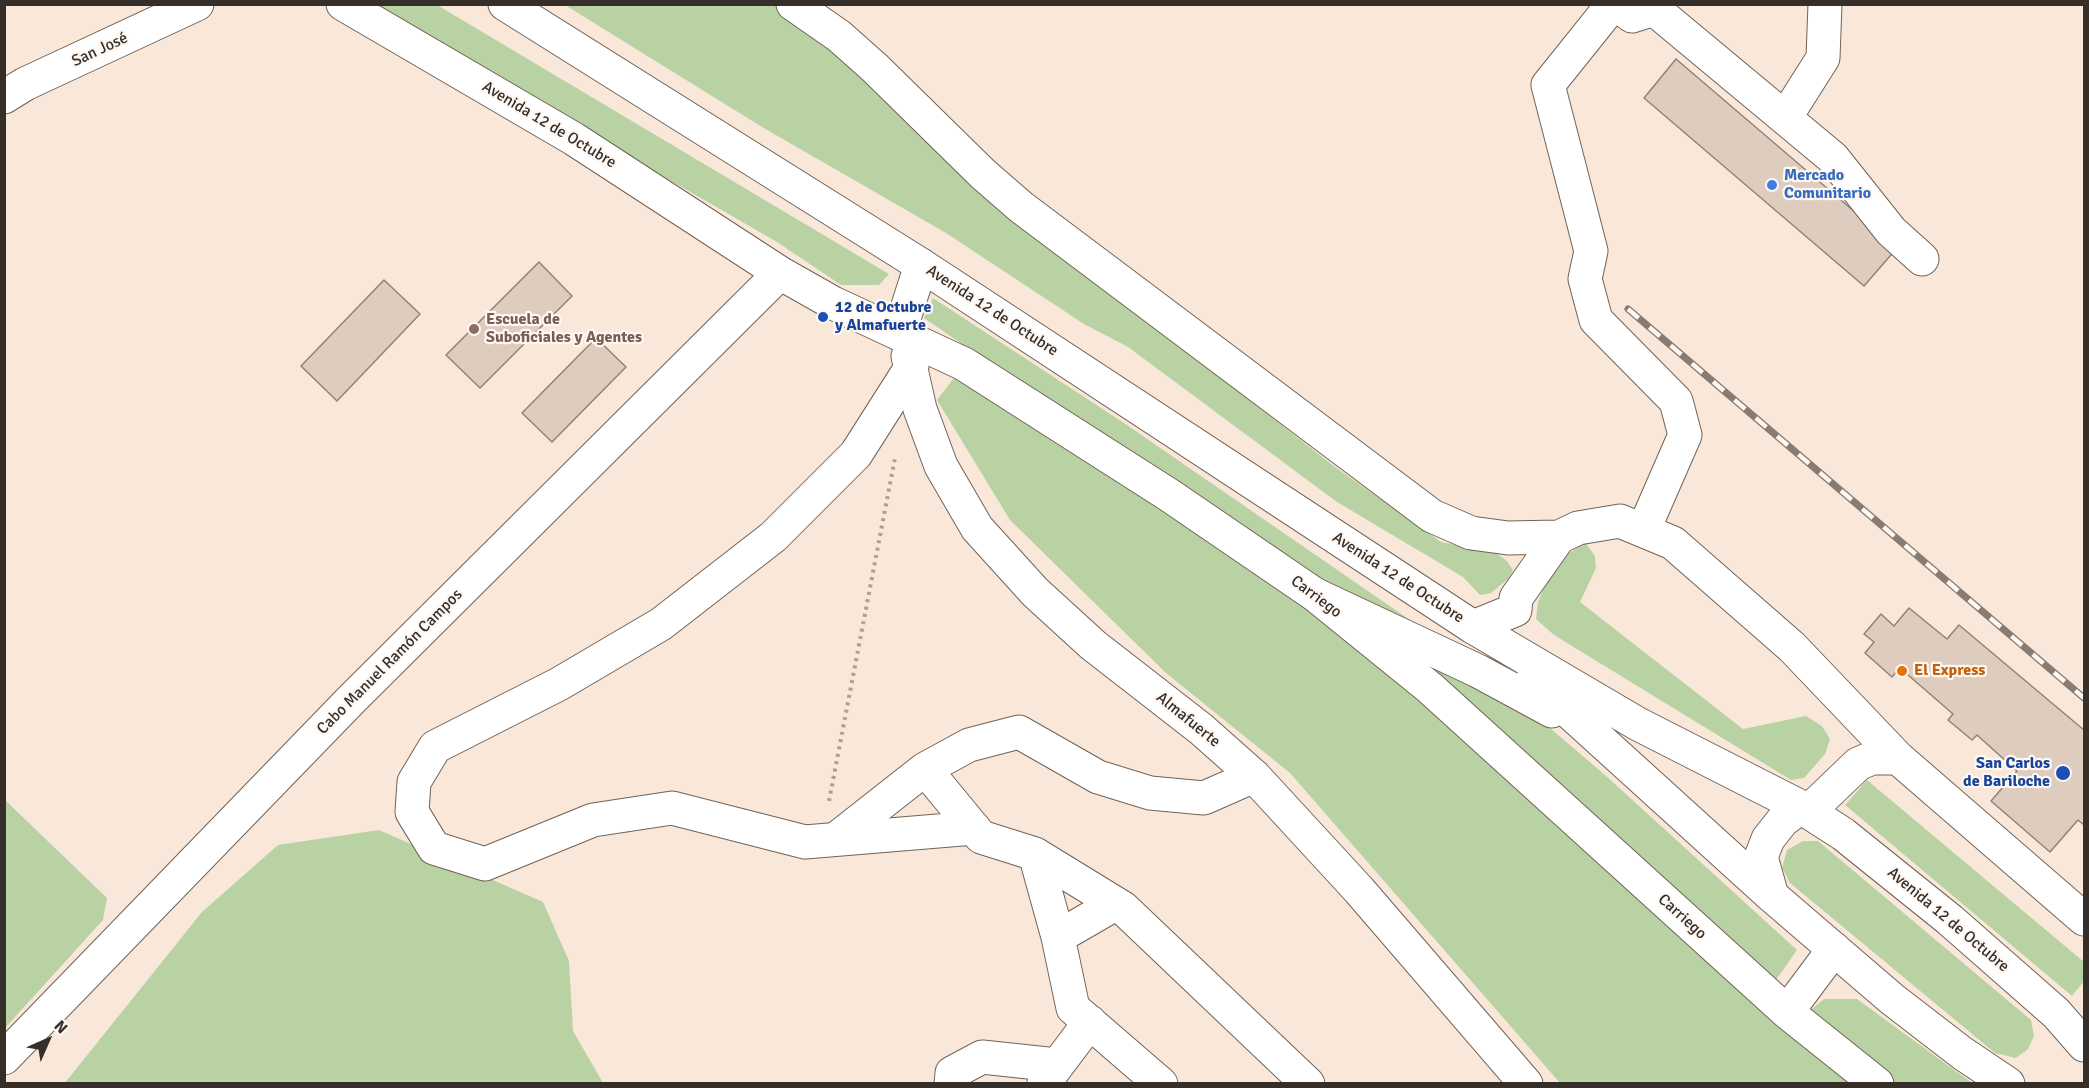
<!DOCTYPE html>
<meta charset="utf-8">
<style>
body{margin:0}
#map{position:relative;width:2089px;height:1088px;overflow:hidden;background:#f9e8da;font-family:Signika,sans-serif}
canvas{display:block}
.frame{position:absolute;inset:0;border:6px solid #352e29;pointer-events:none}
.north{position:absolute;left:18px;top:1010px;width:60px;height:60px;-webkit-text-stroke:4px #fef7f2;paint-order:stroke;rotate:45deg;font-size:16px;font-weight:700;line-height:24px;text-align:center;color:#352e29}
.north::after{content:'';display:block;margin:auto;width:21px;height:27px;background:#352e29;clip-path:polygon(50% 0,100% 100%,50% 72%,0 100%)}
</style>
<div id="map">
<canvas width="2089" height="1088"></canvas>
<div class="frame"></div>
<div class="north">N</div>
</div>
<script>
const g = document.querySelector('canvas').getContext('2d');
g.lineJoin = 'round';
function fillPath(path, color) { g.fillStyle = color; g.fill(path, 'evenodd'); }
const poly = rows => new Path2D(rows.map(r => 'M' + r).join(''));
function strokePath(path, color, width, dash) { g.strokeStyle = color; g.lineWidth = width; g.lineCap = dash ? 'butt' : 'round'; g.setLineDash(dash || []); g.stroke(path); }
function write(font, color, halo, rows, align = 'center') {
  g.font = font + ' Signika,sans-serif'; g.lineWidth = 4.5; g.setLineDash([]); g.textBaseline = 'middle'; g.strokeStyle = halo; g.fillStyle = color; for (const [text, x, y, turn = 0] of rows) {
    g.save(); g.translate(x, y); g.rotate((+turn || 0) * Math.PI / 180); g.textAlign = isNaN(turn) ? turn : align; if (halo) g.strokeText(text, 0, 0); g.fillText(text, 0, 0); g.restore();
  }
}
const green = poly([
 [366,5,437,5,889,274,879,285,841,285,777,242],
 [565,5,777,5,849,57,1100,283,1335,467,1441,542,1496,553,1507,561,1513,570,1509,578,1491,593,1480,595,1463,577,1337,502,1128,347,1084,324,946,233,762,127],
 [933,298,1127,425,1439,640,1312,583,924,318],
 [957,374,1320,612,1858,1083,1560,1083,1290,773,1166,673,1010,520,937,400],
 [1585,542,1595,556,1596,568,1580,602,1743,729,1806,716,1822,726,1830,739,1825,754,1804,778,1791,780,1554,635,1536,619,1538,602,1548,577,1568,554],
 [1381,635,1537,717,1605,775,1797,950,1776,980],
 [1867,780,2084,962,2084,981,2072,996,1845,805],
 [4,799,107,898,103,920,5,1028],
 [379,830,543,902,569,961,573,1031,603,1083,64,1084,202,912,278,845],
 [1803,841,1818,841,2031,1020,2034,1036,2028,1049,2016,1058,1995,1053,1790,883,1782,868,1787,850],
 [1824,999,1857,999,1972,1083,1895,1083,1806,1014]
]);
const building = poly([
 [1676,59,1897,248,1864,286,1644,98,1676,59],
 [539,262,572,296,480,388,446,355,539,262],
 [384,280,420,314,337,401,301,366,384,280],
 [596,338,626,367,552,442,522,413,596,338],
 [1909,608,1947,639,1959,625,2084,730,2084,825,2078,820,2050,852,1991,801,2017,771,1977,735,1972,740,1948,720,1953,714,1900,668,1892,677,1865,653,1874,642,1864,634,1881,614,1894,626,1909,608]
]);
const path = poly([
 [829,801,895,458]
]);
const minor = poly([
 [343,4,574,139,780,273,833,303,964,364,1169,495,1314,594,1430,688,1787,1012,1877,1084],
 [793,4,839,36,875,68,983,174,1021,207,1432,516,1471,533,1508,538,1559,537],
 [1613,4,1548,85,1591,251,1585,279,1596,320,1676,401,1685,435,1644,529],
 [1615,4,1632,16,1654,9,1833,158,1891,231,1922,259],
 [4,97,25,84,197,4],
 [1785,118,1823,58,1825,4],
 [899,334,921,265],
 [908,356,920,409,941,466,977,528,1035,592,1093,645,1201,729,1254,776,1359,890,1526,1084],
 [912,366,856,454,773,537,661,624,559,684,435,747,414,782,412,812,434,848,485,864,593,820,672,808,805,842,974,828],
 [1473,627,1515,610,1516,598,1559,537,1578,528,1620,521,1673,543,1792,647,1898,758,2084,919],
 [1254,776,1204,798,1150,793,1098,777,1019,732,969,745,925,769,981,837,1035,854,1123,908,1308,1084],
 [1808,812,1858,764,1872,758,1898,758],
 [836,839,925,769],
 [1035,854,1058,937,1073,1008,1161,1084],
 [1058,937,1115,904],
 [1787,1012,1834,949],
 [4,1058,350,701,780,273],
 [1044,1083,1090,1022],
 [951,1084,952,1073,982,1057,1057,1065]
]);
const major = poly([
 [505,4,921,265,1473,627,1638,724,1801,807],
 [1314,594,1478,671,1552,711],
 [1533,679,1772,896,1892,999,1962,1053,2008,1084],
 [1772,896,1761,857,1768,839,1783,820,1801,807,1843,834,1950,920,2056,1013,2084,1045]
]);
const rail = poly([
 [1628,309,2084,698]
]);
const markers = [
 [1772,185,6,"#3f7fe0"],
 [823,317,6,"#1a4fb4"],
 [474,329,6,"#8d6e63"],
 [1902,671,6,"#e8710a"],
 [2063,773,8,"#1a4fb4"]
];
const streetNames = [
 ["San José",100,50,-25],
 ["Avenida 12 de Octubre",549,125,31],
 ["Avenida 12 de Octubre",992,311,33],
 ["Avenida 12 de Octubre",1398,578,33],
 ["Carriego",1316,597,37],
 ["Cabo Manuel Ramón Campos",390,662,-45],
 ["Almafuerte",1188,720,39],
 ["Carriego",1682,917,42],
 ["Avenida 12 de Octubre",1948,920,40]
];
const shopNames = [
 ["Mercado",1784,176],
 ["Comunitario",1784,194]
];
const transitNames = [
 ["12 de Octubre",835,308],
 ["y Almafuerte",835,326],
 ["San Carlos",2050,764,"right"],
 ["de Bariloche",2050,782,"right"]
];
const educationNames = [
 ["Escuela de",486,320],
 ["Suboficiales y Agentes",486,338]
];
const foodNames = [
 ["El Express",1914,671]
];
fillPath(green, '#b8d2a4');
fillPath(building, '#decdbf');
strokePath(building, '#928275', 1.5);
strokePath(minor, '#726356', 35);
strokePath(major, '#726356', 35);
strokePath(path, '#ac9f94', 4, [3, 4.5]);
strokePath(minor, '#fff', 33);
strokePath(major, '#fff', 33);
strokePath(rail, '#877c73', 7);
strokePath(rail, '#fef7f2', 4.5, [14]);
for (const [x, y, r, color] of markers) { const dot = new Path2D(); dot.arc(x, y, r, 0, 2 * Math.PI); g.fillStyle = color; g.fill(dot); strokePath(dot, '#fef7f2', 2); }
write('16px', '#352e29', '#fef7f2', streetNames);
write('bold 16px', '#366cbe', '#fef7f2', shopNames, 'left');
write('bold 16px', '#164399', '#fef7f2', transitNames, 'left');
write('bold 16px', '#785e54', '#fef7f2', educationNames, 'left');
write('bold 16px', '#c56008', '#fef7f2', foodNames, 'left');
</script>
